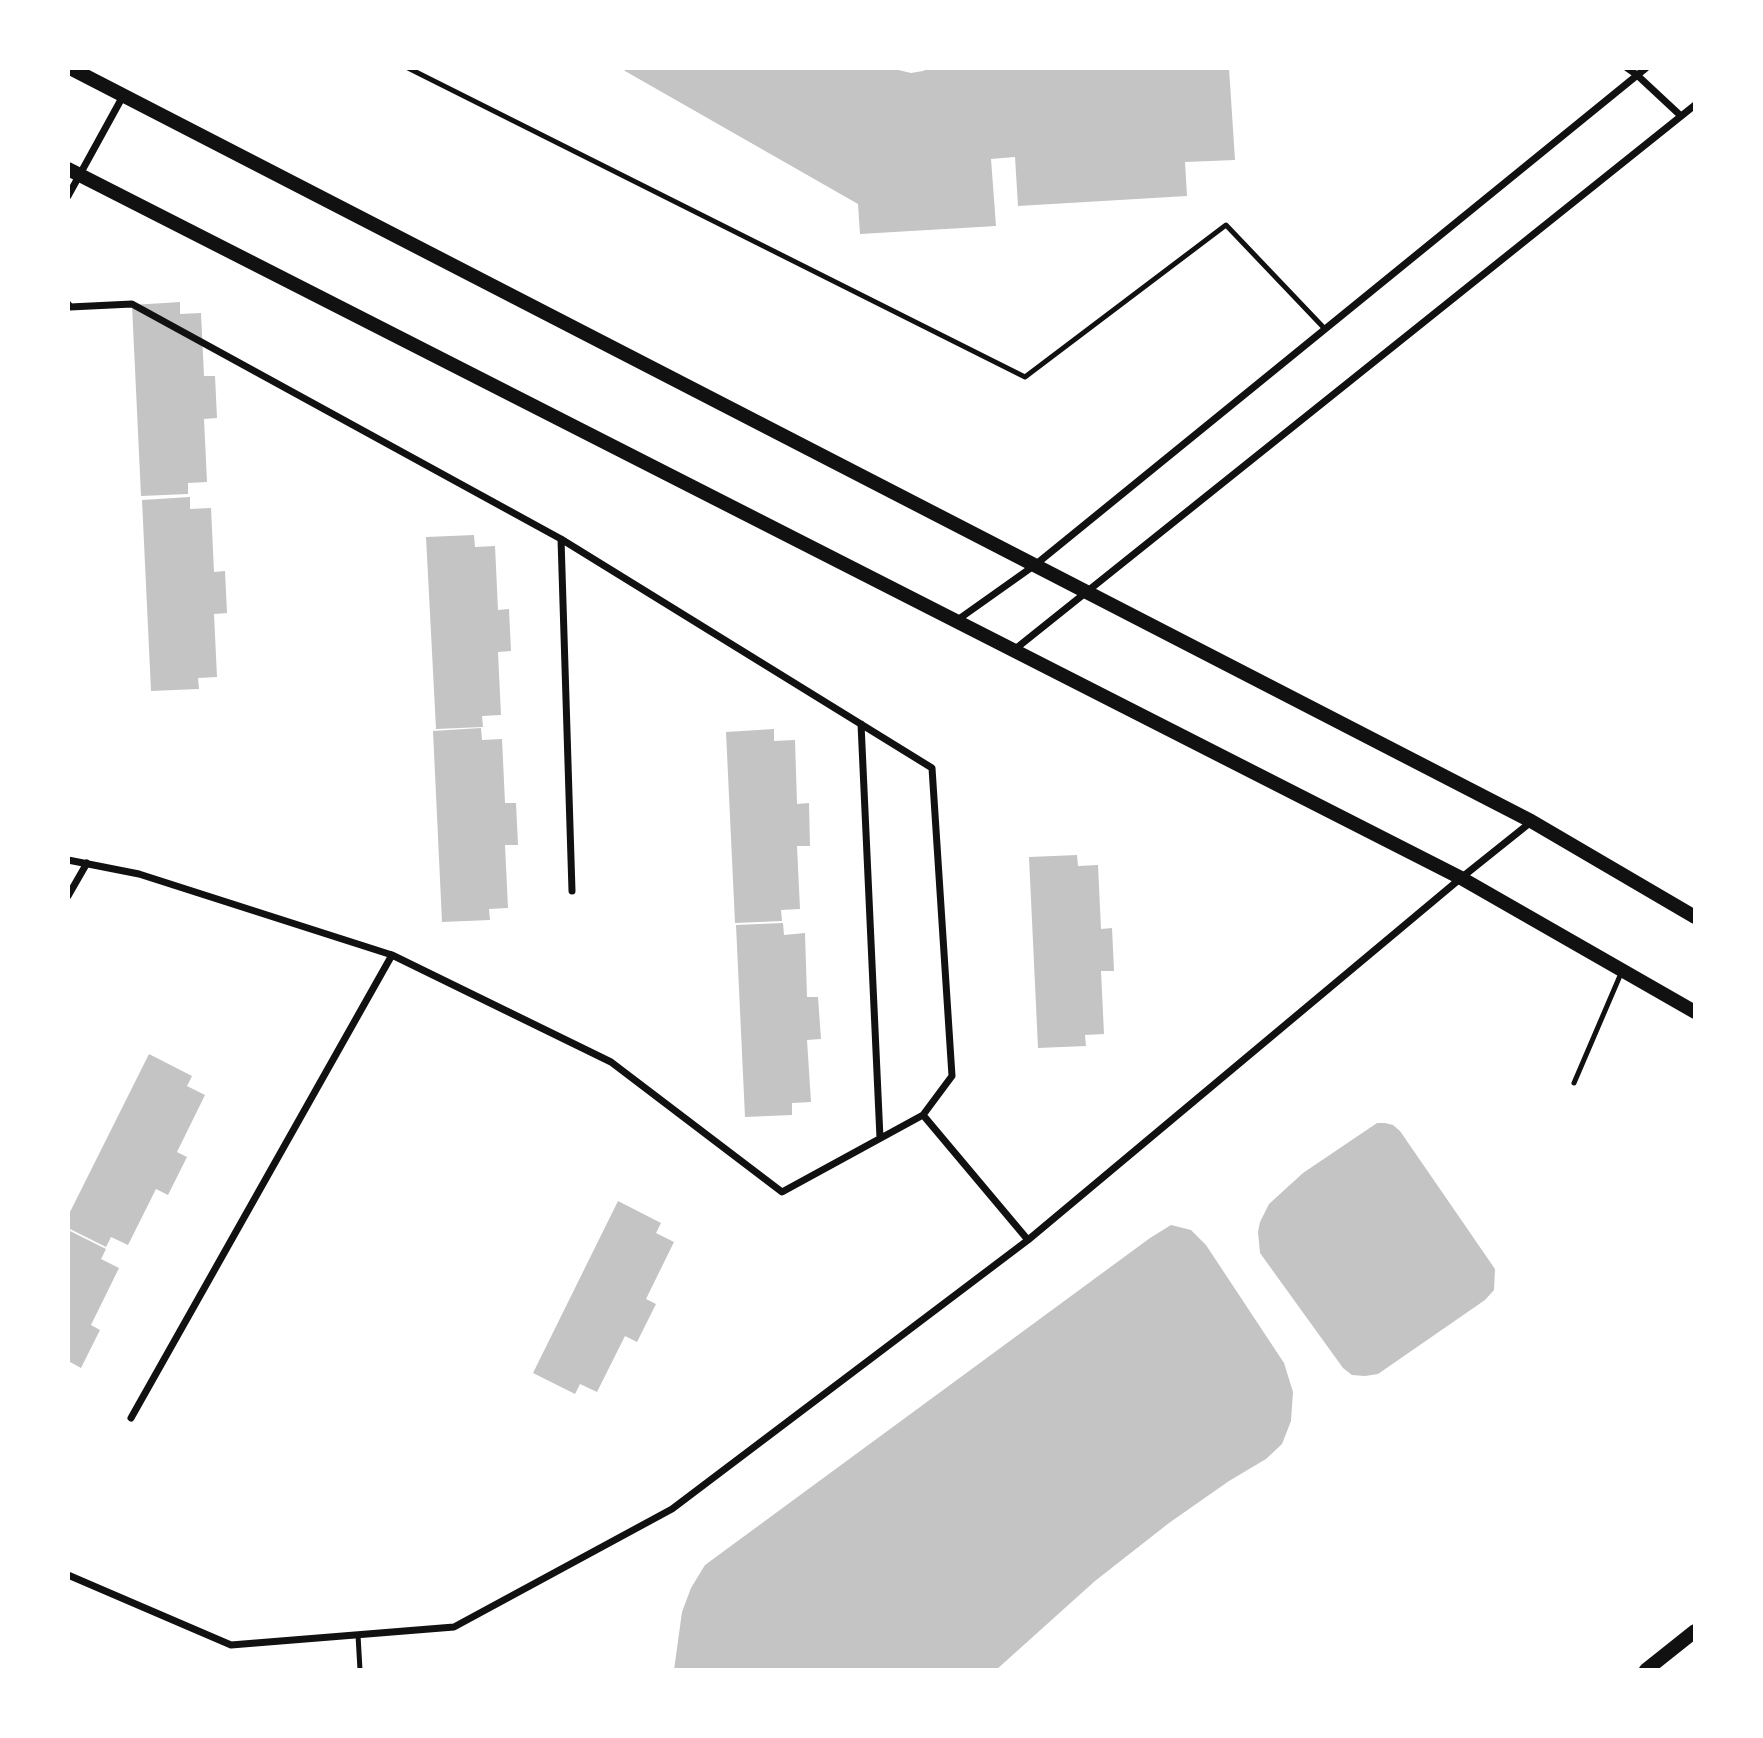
<!DOCTYPE html>
<style>
body{margin:0}
#map{position:relative;width:1763px;height:1738px;overflow:hidden;background:#fff;font-family:"DejaVu Sans",sans-serif}
canvas{display:block}
.frame{position:absolute;inset:0;border:70px solid #fff;pointer-events:none}
</style>
<div id="map">
<canvas width="1763" height="1738"></canvas>
<div class="frame"></div>
</div>
<script>
const g = document.querySelector('canvas').getContext('2d');
g.lineJoin = 'round';
function fillPath(path, color) { g.fillStyle = color; g.fill(path, 'evenodd'); }
const poly = rows => new Path2D(rows.map(r => 'M' + r).join(''));
function strokePath(path, color, width, dash) { g.strokeStyle = color; g.lineWidth = width; g.lineCap = dash ? 'butt' : 'round'; g.setLineDash(dash || []); g.stroke(path); }
const building = poly([
 [623,68,890,68,911,73,923,71,930,68,1229,68,1235,160,1185,162,1187,196,1018,206,1015,157,991,159,996,226,860,234,858,204,625,71],
 [180,302,180,314,201,313,204,376,215,376,217,418,204,419,207,482,188,483,188,494,141,496,132,305],
 [190,497,190,509,211,508,214,572,225,571,227,613,214,614,217,677,198,678,199,689,151,691,142,500],
 [474,535,475,547,495,546,498,610,509,609,511,651,498,652,501,715,482,716,483,727,436,729,426,537],
 [481,728,482,740,502,739,505,803,516,803,518,845,505,845,508,908,489,909,490,920,442,922,433,731],
 [774,729,774,741,795,740,797,804,809,803,810,846,797,846,800,909,781,910,782,921,735,923,726,732],
 [1077,855,1078,866,1098,865,1101,929,1112,928,1114,971,1101,971,1104,1034,1085,1035,1086,1046,1038,1048,1029,857],
 [783,923,784,935,805,933,807,997,818,997,821,1039,807,1040,811,1102,792,1103,792,1115,745,1117,736,925],
 [149,1054,192,1076,187,1086,205,1095,177,1152,187,1157,168,1195,156,1189,128,1245,111,1237,106,1247,68,1228,68,1216],
 [1377,1123,1385,1123,1393,1125,1400,1131,1495,1269,1494,1290,1485,1300,1378,1374,1365,1376,1352,1375,1343,1368,1260,1253,1258,1232,1260,1222,1269,1204,1303,1173],
 [618,1201,661,1223,656,1233,674,1242,646,1299,656,1304,637,1342,625,1336,597,1392,580,1384,575,1394,533,1373],
 [1171,1225,1191,1230,1206,1245,1284,1363,1293,1392,1291,1421,1282,1444,1266,1459,1229,1481,1169,1523,1095,1581,996,1670,674,1670,682,1612,691,1588,705,1565,1150,1238],
 [68,1230,106,1249,101,1259,119,1268,91,1325,100,1330,81,1368,70,1362,68,1366]
]);
const service = poly([
 [408,68,1025,377,1226,225,1325,329],
 [1574,1083,1622,971],
 [358,1635,360,1670]
]);
const minor = poly([
 [1627,68,1637,75,1681,116],
 [68,196,123,96],
 [68,304,70,307,132,304,561,539,932,768,952,1076,923,1115],
 [561,539,572,891],
 [956,621,1035,565,1646,68],
 [1014,650,1695,105],
 [861,724,880,1138],
 [68,860,139,874,392,955,611,1062,782,1192,923,1115,1028,1240],
 [68,896,87,863],
 [131,1418,392,955],
 [68,1575,231,1645,454,1627,672,1509,1028,1240,1461,878,1531,822]
]);
const secondary = poly([
 [70,68,1531,821,1695,917],
 [68,169,1461,878,1695,1012],
 [1646,1670,1695,1631]
]);
fillPath(building, '#c4c4c4');
strokePath(service, '#111', 5);
strokePath(minor, '#111', 7);
strokePath(secondary, '#111', 14);
</script>
